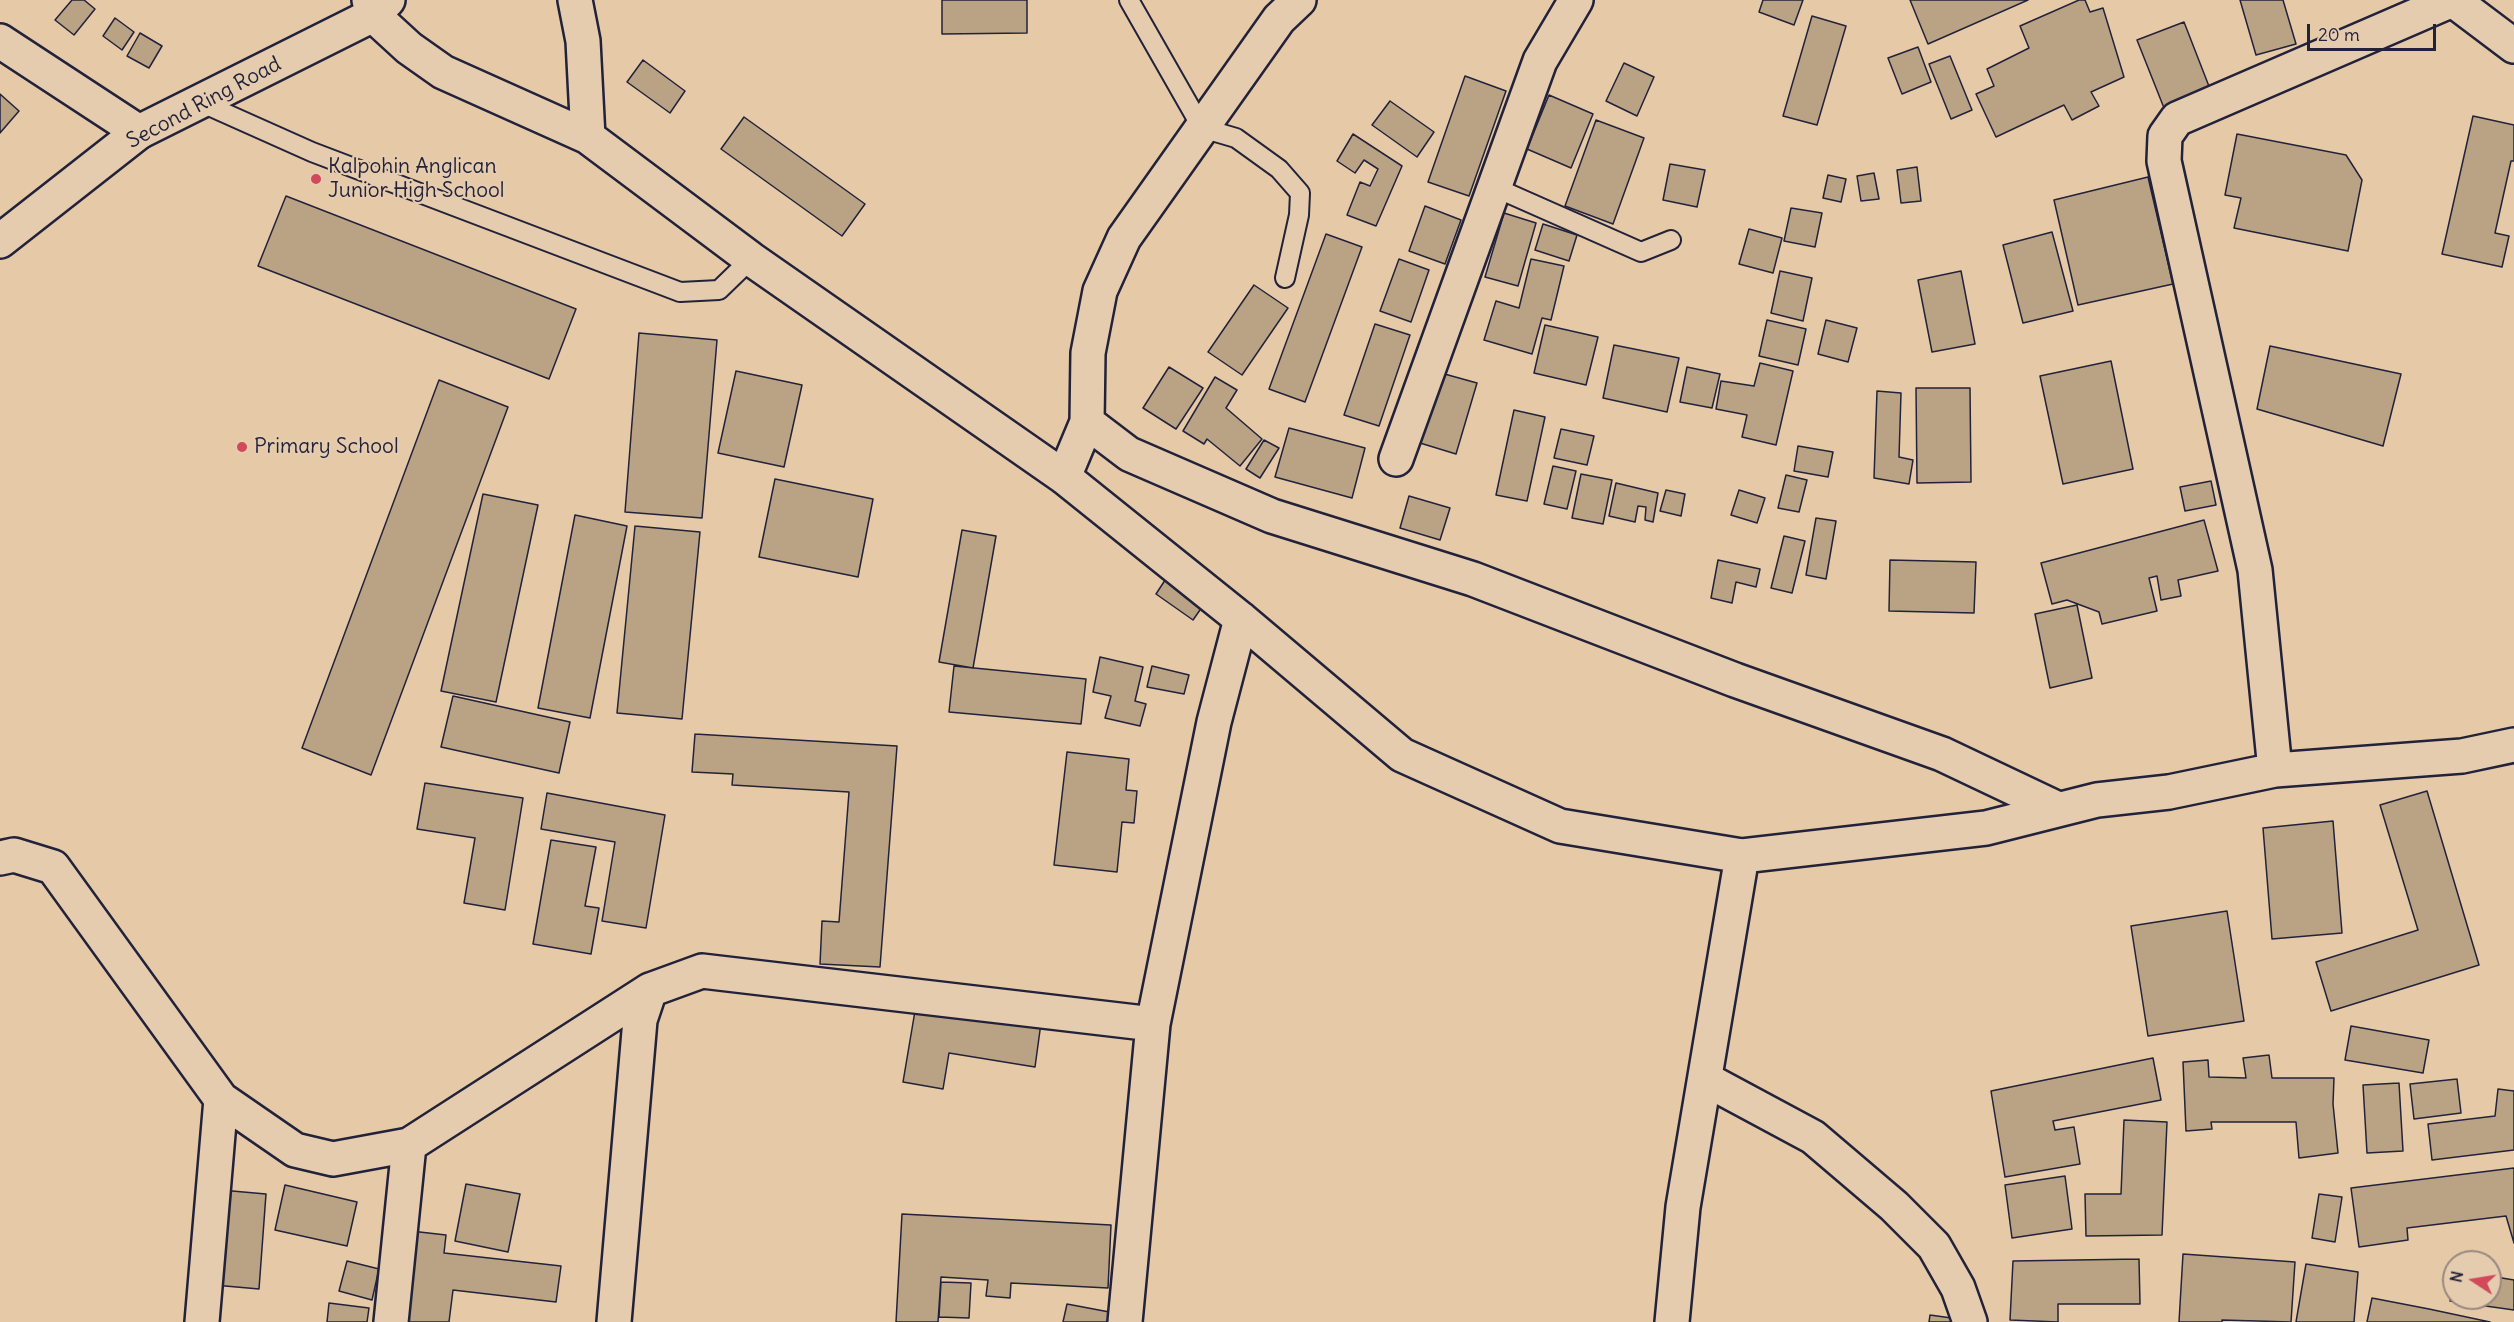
<!DOCTYPE html>
<style>
body{margin:0}
#map{position:relative;width:2514px;height:1322px;overflow:hidden;background:#e6caa7;font-family:Delius,sans-serif}
canvas{display:block}
.north{position:absolute;left:2442px;top:1250px;width:60px;height:60px;box-sizing:border-box;background:#e6ccae;border:2px solid #988880;border-radius:50%;rotate:282deg;font-size:16px;font-weight:700;line-height:24px;text-align:center;color:#22223b}
.north::after{content:'';display:block;margin:auto;width:21px;height:27px;background:#d1495b;clip-path:polygon(50% 0,100% 100%,50% 72%,0 100%)}
.scale{position:absolute;left:2307px;top:24px;width:129px;height:27px;box-sizing:border-box;border:3px solid #22223b;border-top:0;padding-left:8px;font-size:18px;line-height:21px;white-space:nowrap;color:#22223b;-webkit-text-stroke:4px #e6ccae;paint-order:stroke}
</style>
<div id="map">
<canvas width="2514" height="1322"></canvas>
<div class="north">N</div>
<div class="scale">20 m</div>
</div>
<script>
const g = document.querySelector('canvas').getContext('2d');
g.lineJoin = 'round';
function fillPath(path, color) { g.fillStyle = color; g.fill(path, 'evenodd'); }
const poly = rows => new Path2D(rows.map(r => 'M' + r).join(''));
function strokePath(path, color, width, dash) { g.strokeStyle = color; g.lineWidth = width; g.lineCap = dash ? 'butt' : 'round'; g.setLineDash(dash || []); g.stroke(path); }
function write(font, color, halo, rows, align = 'center') {
  g.font = font + ' Delius,sans-serif'; g.lineWidth = 4.5; g.setLineDash([]); g.textBaseline = 'middle'; g.strokeStyle = halo; g.fillStyle = color; for (const [text, x, y, turn = 0] of rows) {
    g.save(); g.translate(x, y); g.rotate((+turn || 0) * Math.PI / 180); g.textAlign = isNaN(turn) ? turn : align; if (halo) g.strokeText(text, 0, 0); g.fillText(text, 0, 0); g.restore();
  }
}
const building = poly([
 [72,0,84,0,95,9,74,35,55,20,72,0],
 [942,0,1027,0,1027,33,942,34,942,0],
 [1763,0,1803,0,1794,25,1759,12,1763,0],
 [1910,0,2028,0,1928,44,1910,0],
 [2079,0,2085,0,2090,12,2103,8,2124,77,2091,92,2099,106,2072,120,2064,105,1996,137,1976,94,1994,86,1987,69,2029,48,2020,26,2079,0],
 [2240,0,2283,0,2296,44,2256,55,2240,0],
 [1812,16,1846,26,1817,125,1783,116,1812,16],
 [115,18,134,32,122,50,103,36,115,18],
 [2184,22,2212,94,2166,113,2137,40,2184,22],
 [140,33,162,46,149,68,127,56,140,33],
 [1918,47,1931,82,1902,94,1888,58,1918,47],
 [1950,56,1972,110,1951,119,1929,64,1950,56],
 [643,60,685,91,670,113,627,82,643,60],
 [1624,63,1654,77,1637,116,1606,101,1624,63],
 [1465,76,1506,91,1469,196,1428,182,1465,76],
 [0,94,19,111,0,133,0,94],
 [1549,95,1593,114,1571,168,1527,149,1549,95],
 [1390,101,1434,132,1417,157,1372,125,1390,101],
 [2473,116,2514,125,2514,161,2511,161,2495,233,2509,236,2502,267,2442,254,2473,116],
 [744,117,865,204,842,236,721,149,744,117],
 [1596,120,1644,138,1613,224,1565,206,1596,120],
 [1353,134,1402,166,1376,226,1347,215,1360,182,1370,186,1378,169,1364,160,1355,173,1337,161,1353,134],
 [2237,134,2346,155,2362,180,2348,251,2234,228,2241,198,2225,195,2237,134],
 [1670,164,1705,170,1697,207,1663,200,1670,164],
 [1917,167,1921,201,1901,203,1897,170,1917,167],
 [1874,173,1879,199,1861,201,1857,176,1874,173],
 [1828,175,1846,179,1841,202,1823,198,1828,175],
 [2148,177,2173,284,2078,305,2054,200,2148,177],
 [286,196,576,309,549,379,258,266,286,196],
 [1425,206,1461,220,1445,264,1409,251,1425,206],
 [1791,208,1822,213,1815,247,1784,241,1791,208],
 [1504,213,1536,223,1518,286,1485,277,1504,213],
 [1543,224,1577,235,1569,261,1535,250,1543,224],
 [1749,229,1782,238,1773,273,1739,264,1749,229],
 [2052,232,2073,311,2023,323,2003,245,2052,232],
 [1326,234,1362,247,1305,402,1269,389,1326,234],
 [1399,259,1429,270,1411,322,1380,311,1399,259],
 [1531,259,1564,266,1551,320,1542,318,1532,354,1484,340,1496,301,1519,308,1531,259],
 [1780,271,1812,278,1803,321,1771,313,1780,271],
 [1961,271,1975,344,1932,352,1918,280,1961,271],
 [1254,285,1288,308,1242,375,1208,352,1254,285],
 [1767,320,1806,329,1798,365,1759,356,1767,320],
 [1826,320,1857,328,1848,362,1818,354,1826,320],
 [1375,324,1410,335,1379,426,1344,415,1375,324],
 [1545,325,1598,337,1586,385,1534,373,1545,325],
 [639,333,717,340,702,518,625,512,639,333],
 [1614,345,1679,358,1667,412,1603,398,1614,345],
 [2270,346,2401,374,2383,446,2257,409,2270,346],
 [2111,361,2133,469,2063,484,2040,376,2111,361],
 [1760,363,1793,371,1776,445,1742,437,1747,415,1716,409,1721,381,1754,386,1760,363],
 [1169,367,1203,388,1176,429,1143,408,1169,367],
 [1687,367,1720,374,1712,408,1680,402,1687,367],
 [736,371,802,385,784,467,718,453,736,371],
 [1441,373,1477,383,1456,454,1420,443,1441,373],
 [1215,377,1237,390,1226,408,1262,439,1240,466,1207,439,1204,444,1183,431,1215,377],
 [439,380,508,407,371,775,302,748,439,380],
 [1916,388,1970,388,1971,482,1917,483,1916,388],
 [1877,391,1901,393,1899,457,1913,460,1909,484,1874,478,1877,391],
 [1514,410,1545,417,1527,501,1496,495,1514,410],
 [1289,428,1365,448,1352,498,1275,477,1289,428],
 [1561,429,1594,436,1587,465,1554,458,1561,429],
 [1264,440,1279,448,1260,478,1246,469,1264,440],
 [1798,446,1833,452,1828,477,1794,471,1798,446],
 [1553,466,1576,471,1567,509,1544,504,1553,466],
 [1581,474,1612,480,1603,524,1572,518,1581,474],
 [1786,475,1807,480,1799,512,1778,508,1786,475],
 [775,479,873,499,858,577,759,557,775,479],
 [2211,481,2216,505,2185,511,2180,487,2211,481],
 [1616,483,1658,493,1653,522,1645,520,1646,507,1638,506,1635,522,1609,516,1616,483],
 [1666,490,1685,494,1681,516,1660,511,1666,490],
 [1739,490,1765,498,1757,523,1731,515,1739,490],
 [483,494,538,505,496,702,441,691,483,494],
 [1409,496,1450,508,1440,540,1400,528,1409,496],
 [575,515,627,526,590,718,538,708,575,515],
 [1816,518,1836,521,1826,579,1806,575,1816,518],
 [2204,520,2218,571,2178,580,2181,596,2161,600,2157,576,2149,578,2157,611,2102,624,2099,612,2067,600,2052,604,2041,563,2204,520],
 [635,526,700,532,682,719,617,713,635,526],
 [962,530,996,536,973,668,939,662,962,530],
 [1784,536,1805,541,1792,593,1771,588,1784,536],
 [1718,560,1760,569,1756,587,1736,582,1732,603,1711,598,1718,560],
 [1890,560,1976,562,1974,613,1889,611,1890,560],
 [1171,571,1209,597,1193,620,1156,594,1171,571],
 [2077,605,2092,678,2050,688,2035,614,2077,605],
 [1100,657,1143,667,1135,701,1146,704,1140,726,1105,718,1111,696,1093,692,1100,657],
 [954,666,1086,679,1081,724,949,712,954,666],
 [1152,666,1189,675,1184,694,1147,687,1152,666],
 [453,696,570,722,559,773,441,747,453,696],
 [695,734,897,746,880,967,820,964,822,921,839,922,849,792,732,785,733,774,692,772,695,734],
 [1067,752,1129,759,1126,790,1137,791,1134,823,1122,822,1117,872,1054,865,1067,752],
 [425,783,523,798,505,910,464,903,475,838,417,829,425,783],
 [2427,791,2479,965,2331,1011,2316,962,2418,930,2380,805,2427,791],
 [547,793,665,815,646,928,602,921,615,842,541,829,547,793],
 [2333,821,2342,933,2272,939,2263,828,2333,821],
 [551,840,596,847,585,906,599,908,591,954,533,944,551,840],
 [2227,911,2244,1021,2148,1036,2131,926,2227,911],
 [916,1005,1041,1023,1035,1067,949,1053,943,1089,903,1082,916,1005],
 [2351,1026,2429,1040,2423,1073,2345,1060,2351,1026],
 [2269,1055,2272,1078,2334,1078,2333,1104,2338,1153,2299,1158,2296,1122,2211,1122,2212,1129,2186,1131,2183,1062,2208,1060,2209,1077,2246,1078,2243,1058,2269,1055],
 [2153,1058,2161,1100,2053,1121,2055,1130,2074,1127,2080,1164,2005,1177,1991,1091,2153,1058],
 [2457,1079,2461,1113,2414,1119,2410,1084,2457,1079],
 [2399,1083,2403,1151,2367,1153,2363,1085,2399,1083],
 [2498,1089,2514,1091,2514,1150,2432,1160,2428,1124,2495,1116,2498,1089],
 [2124,1120,2167,1122,2162,1235,2086,1236,2085,1194,2121,1194,2124,1120],
 [2514,1168,2514,1243,2506,1216,2407,1228,2408,1240,2359,1247,2351,1188,2514,1168],
 [2065,1176,2072,1229,2012,1238,2005,1185,2065,1176],
 [466,1184,520,1194,508,1252,455,1241,466,1184],
 [285,1185,357,1202,347,1246,275,1230,285,1185],
 [221,1190,266,1194,259,1289,214,1285,221,1190],
 [2319,1194,2342,1197,2335,1242,2312,1238,2319,1194],
 [902,1214,1111,1225,1108,1288,1011,1283,1010,1298,986,1296,988,1280,941,1277,938,1322,896,1322,902,1214],
 [411,1231,446,1235,444,1253,561,1266,556,1302,453,1290,449,1322,401,1322,411,1231],
 [2183,1254,2295,1262,2291,1322,2222,1320,2222,1322,2179,1322,2183,1254],
 [2139,1259,2140,1304,2058,1304,2058,1322,2010,1320,2013,1261,2139,1259],
 [347,1261,379,1269,372,1300,339,1291,347,1261],
 [2306,1264,2358,1272,2354,1322,2296,1322,2306,1264],
 [2454,1275,2454,1298,2490,1298,2490,1276,2514,1280,2514,1310,2450,1301,2454,1275],
 [941,1282,971,1283,969,1318,939,1317,941,1282],
 [2372,1298,2429,1309,2490,1322,2367,1322,2372,1298],
 [329,1303,369,1308,367,1322,327,1322,329,1303],
 [1067,1304,1120,1314,1118,1322,1063,1322,1067,1304],
 [1930,1315,1966,1320,1966,1322,1929,1322,1930,1315]
]);
const service = poly([
 [1129,0,1202,128,1236,138,1279,169,1300,193,1299,215,1285,278],
 [200,102,312,152,680,292,719,290,751,259],
 [1494,187,1641,252,1671,240]
]);
const minor = poly([
 [369,0,373,15,409,48,443,72,588,137,751,259,1064,477,1241,619,1402,755,1560,826,1742,856,1986,828,2097,800,2169,792,2275,770,2462,756,2514,745],
 [575,0,583,41,588,137],
 [2453,0,2514,46],
 [0,41,139,132],
 [1087,422,1129,454,1272,516,1473,579,1735,680,1942,754,2058,809],
 [1396,459,1540,61,1576,0],
 [1064,477,1087,422,1088,353,1100,291,1124,238,1279,19,1299,0],
 [2275,770,2255,570,2164,161,2165,136,2177,119,2452,0],
 [0,858,14,855,53,867,221,1099,295,1150,333,1159,409,1145,650,990,702,971,1153,1024],
 [1705,1079,1813,1137,1894,1206,1934,1246,1958,1288,1970,1322],
 [202,1322,221,1099],
 [391,1322,409,1145],
 [614,1322,640,1020,650,990],
 [1125,1322,1153,1024,1214,722,1241,619],
 [1672,1322,1683,1207,1742,856]
]);
const tertiary = poly([
 [0,241,139,132,373,15,388,0]
]);
const markers = [
 [316,179,6,"#d1495b"],
 [242,447,6,"#d1495b"]
];
const streetNames = [
 ["Second Ring Road",204,103,-28]
];
const poiNames = [
 ["Kalpohin Anglican",328,167],
 ["Junior High School",328,191],
 ["Primary School",254,447]
];
fillPath(building, '#baa284');
strokePath(building, '#22223b', 1.5);
strokePath(service, '#22223b', 22);
strokePath(minor, '#22223b', 38);
strokePath(tertiary, '#22223b', 38);
strokePath(service, '#e6ccae', 18);
strokePath(minor, '#e6ccae', 33);
strokePath(tertiary, '#e6ccae', 33);
for (const [x, y, r, color] of markers) { const dot = new Path2D(); dot.arc(x, y, r, 0, 2 * Math.PI); g.fillStyle = color; g.fill(dot); strokePath(dot, '#e6ccae', 2); }
write('21px', '#22223b', '#e6ccae', streetNames);
write('21px', '#22223b', '#e6ccae', poiNames, 'left');
</script>
